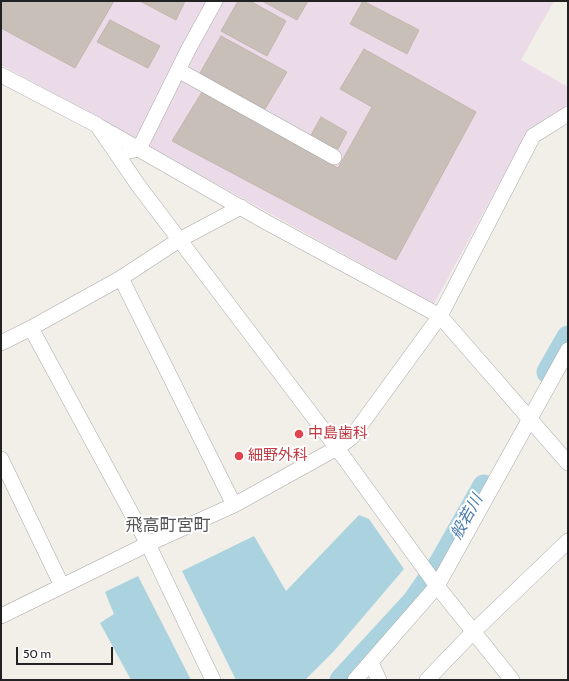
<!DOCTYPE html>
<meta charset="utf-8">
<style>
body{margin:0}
#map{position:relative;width:569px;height:681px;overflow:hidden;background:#f2efe9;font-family:Cabin,sans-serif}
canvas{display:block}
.frame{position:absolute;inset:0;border:2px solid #222;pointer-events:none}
.scale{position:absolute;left:16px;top:647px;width:97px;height:18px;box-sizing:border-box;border:2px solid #222;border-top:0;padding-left:5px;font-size:12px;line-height:14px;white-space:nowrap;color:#222;-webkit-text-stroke:3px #fff;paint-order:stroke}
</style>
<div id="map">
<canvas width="569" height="681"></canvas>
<div class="frame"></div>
<div class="scale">50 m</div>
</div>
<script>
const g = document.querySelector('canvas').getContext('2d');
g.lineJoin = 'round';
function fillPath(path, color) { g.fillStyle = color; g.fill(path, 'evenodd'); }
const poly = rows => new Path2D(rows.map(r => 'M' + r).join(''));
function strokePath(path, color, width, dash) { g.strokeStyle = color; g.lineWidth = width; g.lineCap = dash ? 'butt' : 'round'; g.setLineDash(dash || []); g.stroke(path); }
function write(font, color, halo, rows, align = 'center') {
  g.font = font + ' Cabin,"Noto Sans JP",sans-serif'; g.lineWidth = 4; g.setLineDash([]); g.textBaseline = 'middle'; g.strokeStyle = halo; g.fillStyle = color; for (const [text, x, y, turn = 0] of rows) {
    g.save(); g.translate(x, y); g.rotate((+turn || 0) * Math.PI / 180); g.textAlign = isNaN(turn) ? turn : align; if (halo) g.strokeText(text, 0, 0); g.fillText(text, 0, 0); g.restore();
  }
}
const industrial = poly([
 [1,1,554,1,521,60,568,87,568,104,528,130,434,304,1,65]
]);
const water = poly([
 [359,515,369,519,404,569,334,651,305,680,236,680,182,571,254,536,286,591],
 [138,576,191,680,131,680,100,623,114,614,105,592]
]);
const river = poly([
 [548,372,568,337],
 [341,680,413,602,441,562,484,486]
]);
const building = poly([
 [1,1,114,1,75,68,1,28,1,1],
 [140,1,185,1,176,20,140,1],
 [238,1,250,1,286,21,267,56,221,31,238,1],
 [262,1,308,1,297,20,262,1],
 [363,1,419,30,407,54,350,24,363,1],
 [110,20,160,46,148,68,97,42,110,20],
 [221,36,287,72,265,109,200,73,221,36],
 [364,49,476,112,396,260,172,141,202,92,338,168,372,107,340,89,364,49],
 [321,117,347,132,338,149,310,137,321,117]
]);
const minor = poly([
 [178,70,334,157],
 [1,75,97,125,138,185,337,448,437,586,512,680],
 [100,127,266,222,440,316,568,463],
 [130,151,139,149,188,50,215,1],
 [121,278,234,505],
 [31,328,148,544,213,680],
 [1,343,31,328,121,278,179,240,241,207],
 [1,459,62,586],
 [1,616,148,544,234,505,337,448,351,438,440,316,533,136,568,114],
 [371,663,379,680],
 [355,680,437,586,568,350],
 [427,680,473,632,568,541]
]);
const markers = [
 [299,434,5,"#e0444e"],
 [239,456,5,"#e0444e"]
];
const healthNames = [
 ["中島歯科",308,434],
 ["細野外科",248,456]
];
const waterNames = [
 ["般若川",467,517,-61]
];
const quarterNames = [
 ["飛高町宮町",168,526]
];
fillPath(industrial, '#ebdbe8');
fillPath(water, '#aad3df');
strokePath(river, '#aad3df', 23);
fillPath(building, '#c7bfb8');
strokePath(building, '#c4b6ab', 1);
strokePath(minor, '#a9a9a9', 16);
strokePath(minor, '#fff', 15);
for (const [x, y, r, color] of markers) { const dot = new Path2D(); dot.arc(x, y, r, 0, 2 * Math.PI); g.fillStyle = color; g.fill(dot); strokePath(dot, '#fff', 1.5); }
write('15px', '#be3a42', '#fff', healthNames, 'left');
write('italic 16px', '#4a7aab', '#fff', waterNames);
write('17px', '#555', '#fff', quarterNames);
</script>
